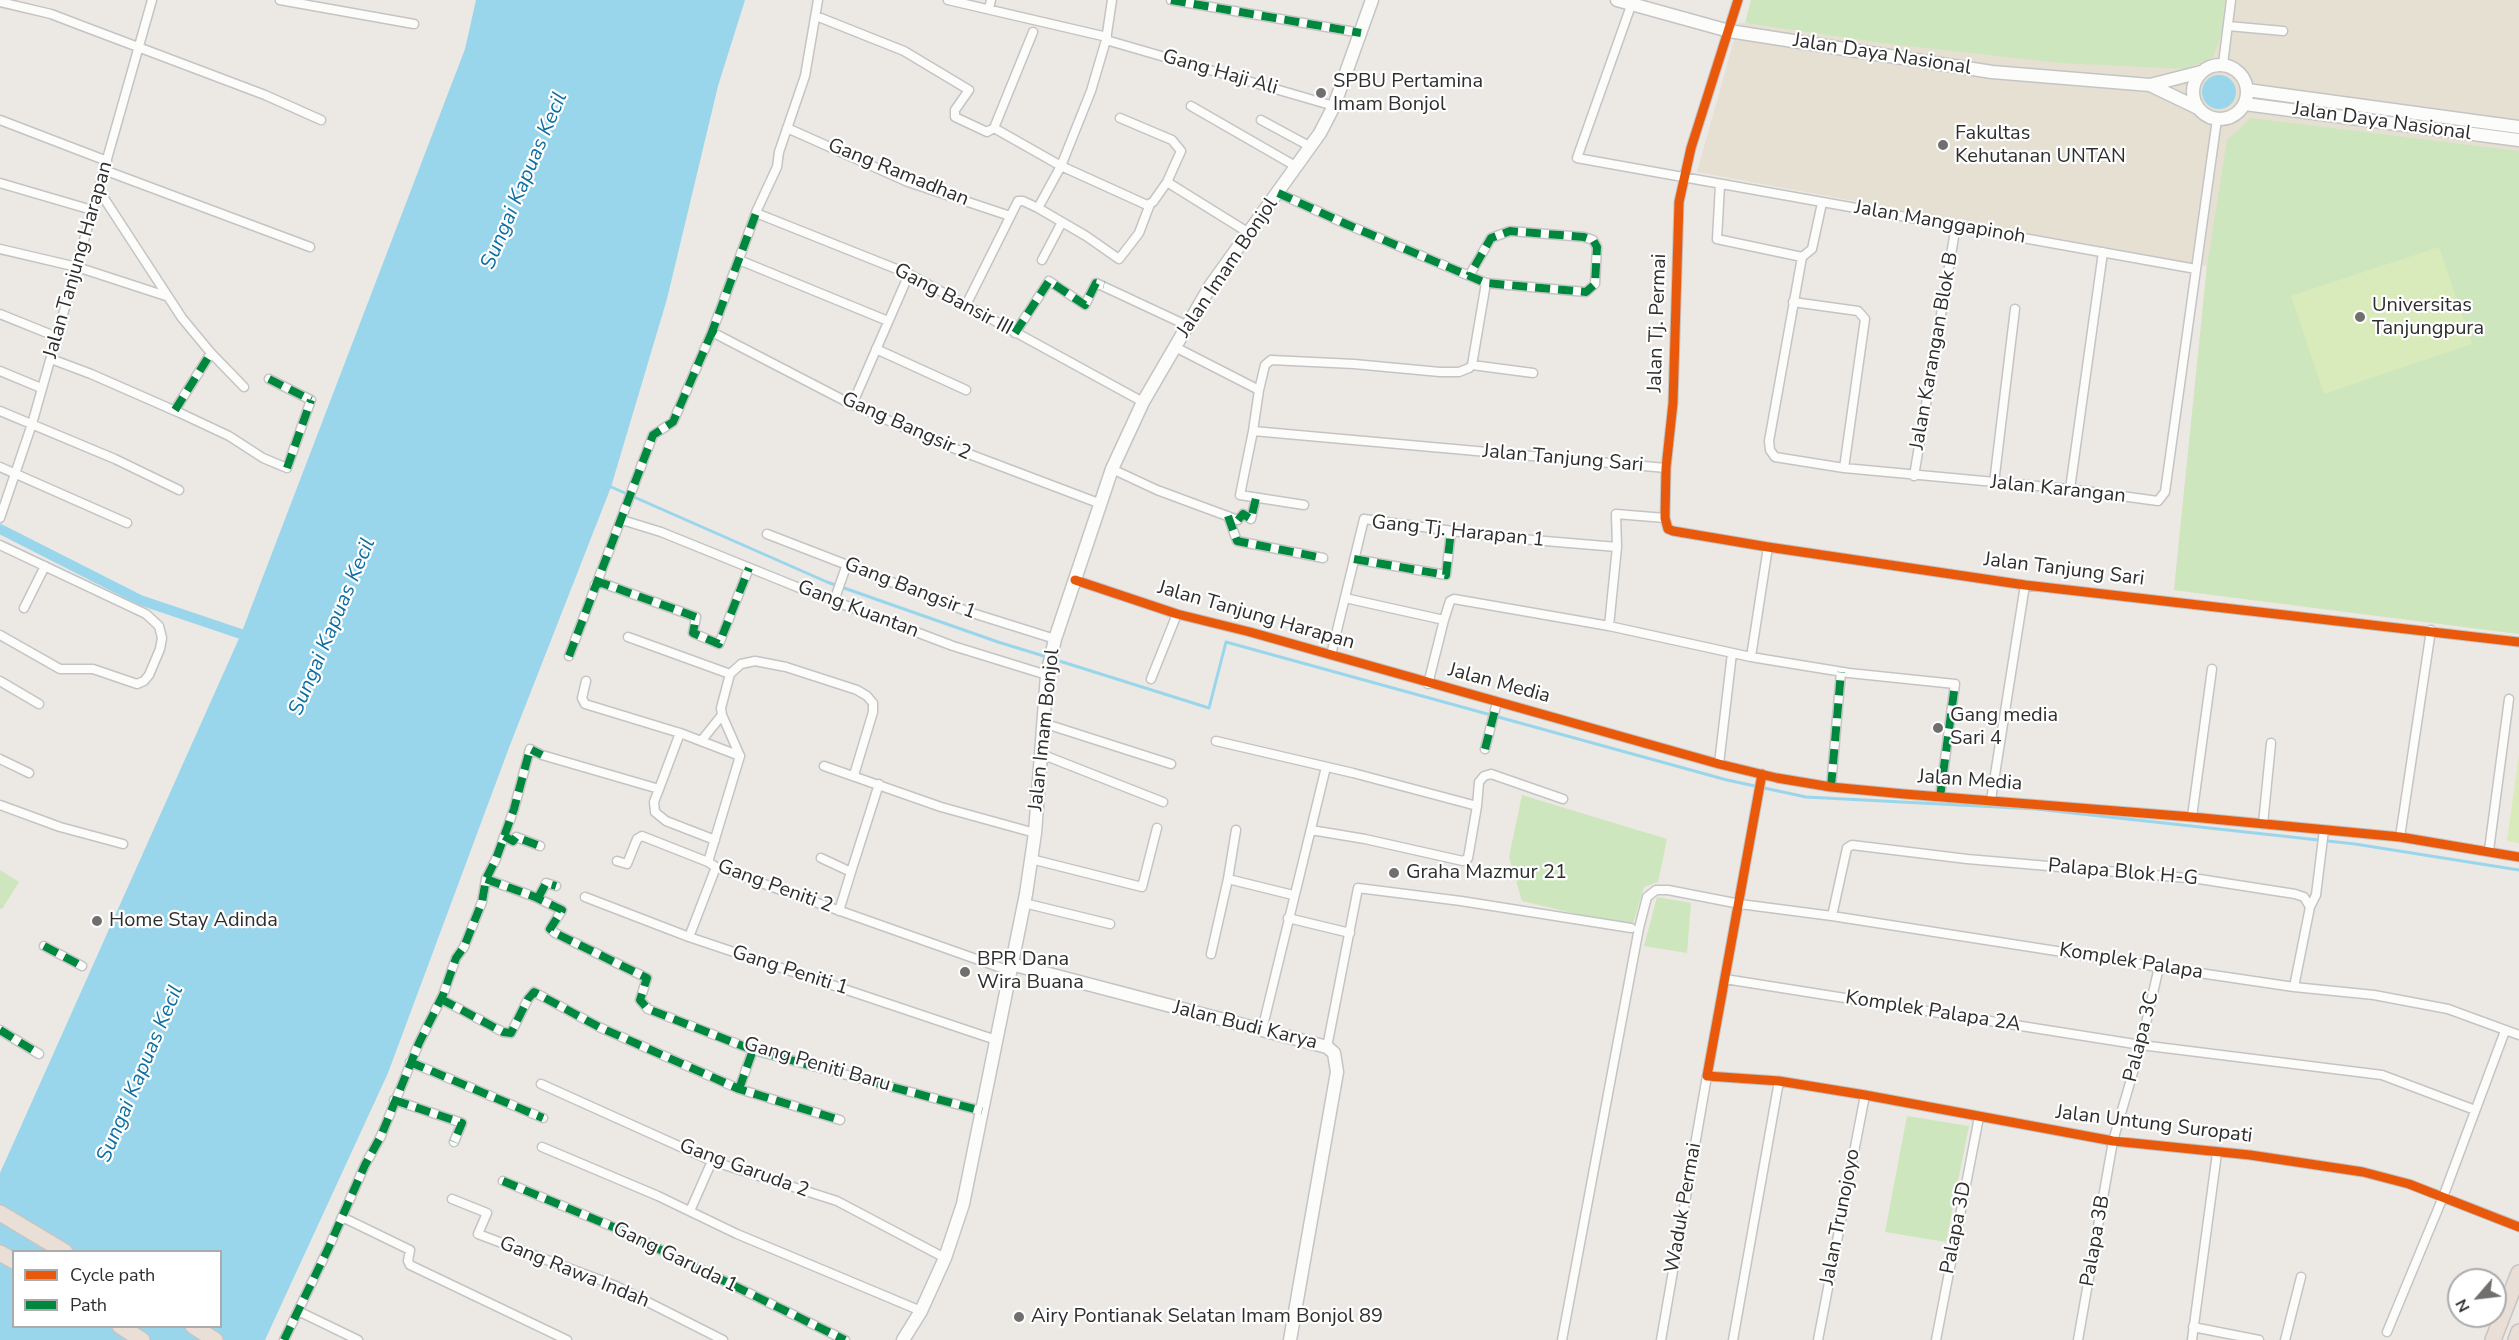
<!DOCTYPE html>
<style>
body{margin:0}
#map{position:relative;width:2519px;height:1340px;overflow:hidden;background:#ece8e4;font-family:"Nunito Sans",sans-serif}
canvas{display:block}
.legend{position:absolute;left:12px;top:1250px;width:210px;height:78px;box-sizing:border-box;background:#fff;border:2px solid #ababab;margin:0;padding:8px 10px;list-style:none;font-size:18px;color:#2e2e2e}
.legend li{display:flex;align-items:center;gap:12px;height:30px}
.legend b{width:30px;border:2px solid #ababab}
.north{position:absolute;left:2447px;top:1268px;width:60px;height:60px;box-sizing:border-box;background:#fff;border:2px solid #ababab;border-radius:50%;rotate:242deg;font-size:16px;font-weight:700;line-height:24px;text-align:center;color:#2e2e2e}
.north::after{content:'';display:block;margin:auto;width:21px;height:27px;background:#706f6e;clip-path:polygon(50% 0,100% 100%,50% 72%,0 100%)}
</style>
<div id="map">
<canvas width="2519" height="1340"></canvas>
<ul class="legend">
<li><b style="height:8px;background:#e8590c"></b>Cycle path</li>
<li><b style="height:8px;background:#00873e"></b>Path</li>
</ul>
<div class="north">N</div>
</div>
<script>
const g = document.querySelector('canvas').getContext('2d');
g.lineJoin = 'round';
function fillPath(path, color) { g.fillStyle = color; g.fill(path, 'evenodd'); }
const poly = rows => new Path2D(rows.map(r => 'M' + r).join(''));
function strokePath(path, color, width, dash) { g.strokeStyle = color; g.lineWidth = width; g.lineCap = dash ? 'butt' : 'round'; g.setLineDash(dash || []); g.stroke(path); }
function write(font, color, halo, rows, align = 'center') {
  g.font = font + ' "Nunito Sans",sans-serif'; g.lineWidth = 4.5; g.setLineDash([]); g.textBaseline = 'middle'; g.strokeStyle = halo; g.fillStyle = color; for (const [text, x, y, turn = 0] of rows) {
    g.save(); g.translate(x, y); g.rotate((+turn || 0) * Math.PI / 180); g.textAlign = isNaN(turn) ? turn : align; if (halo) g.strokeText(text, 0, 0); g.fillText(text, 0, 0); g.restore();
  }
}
const education = poly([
 [1897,0,2519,0,2519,634,2174,590,2207,266,1697,172,1739,22,1881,43]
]);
const green = poly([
 [1751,0,2225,0,2221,35,2213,57,2187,69,2060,63,1881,43,1745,23],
 [2251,118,2519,151,2519,634,2174,590,2207,266,2227,140],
 [1522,795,1667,839,1658,882,1644,887,1632,927,1522,901,1509,857],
 [0,870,19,882,2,909,0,908],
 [1657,897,1691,903,1687,953,1644,946],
 [1907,1116,1969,1126,1946,1242,1885,1232]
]);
const pitch = poly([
 [2439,247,2472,344,2324,394,2291,296],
 [2519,755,2519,843,2507,841]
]);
const water = poly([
 [476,0,745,0,718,86,667,299,611,487,510,745,388,1073,265,1340,0,1340,0,1173,241,634,465,49],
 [14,1252,220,1252,220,1326,14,1326],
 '2202 92a17 17 0 1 1 34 0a17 17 0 1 1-34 0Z'
]);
const stream = poly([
 [609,486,827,582,998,642,1047,657],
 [1053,659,1209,708,1226,642,1727,780,1806,797,2036,809,2355,844,2519,870]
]);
const canal = poly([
 [0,529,140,600,241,634]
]);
const street = poly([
 [280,0,414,24],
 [818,0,805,76,779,152,777,167,757,210,712,332,847,402,932,440,1101,504],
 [948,0,1107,37],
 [1171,0,1361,33],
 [1633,0,1577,158,2196,269],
 [1738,0,1691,148,1679,202,1673,403,1666,468,1665,518,1668,529,1673,531,1768,547,2025,585,2519,642],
 [0,2,51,14,85,27,265,95,321,120],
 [989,9,991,0],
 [816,16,904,51,969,90,955,110,955,117,987,132,994,128],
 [2228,26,2283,31],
 [1033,32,994,128,1061,166,1147,205,1153,202,1167,182,1181,151,1172,140,1120,118],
 [1106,40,1334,106],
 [2223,64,2231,0],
 [1191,106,1297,167],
 [0,120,107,161],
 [1261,120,1311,147],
 [787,128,908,182,1010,216],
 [104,170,310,247],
 [1167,182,1249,233],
 [0,183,92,210],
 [1720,185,1717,239,1802,257,1769,441,1770,450,1775,457,1844,468,2070,489,2158,501,2165,492,2217,119],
 [98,189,182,318,211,353,244,387],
 [1278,193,1346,224,1486,283,1586,292,1595,284,1597,247,1593,240,1584,237,1510,231,1491,238,1469,276],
 [1038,208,1061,166,1091,91,1106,40,1112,0],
 [756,213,909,274,1143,402],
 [0,249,77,267,166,296],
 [1802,257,1812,249,1822,203],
 [739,260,888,321],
 [1042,260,1062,222],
 [1793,302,1858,311,1865,319,1844,468],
 [966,305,1018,201,1023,201,1038,208,1086,236,1119,259,1139,233,1150,204],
 [0,314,57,337],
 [1015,333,1049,281,1085,305,1096,283,1186,325],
 [1175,347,1259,390,1253,431,1666,468],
 [876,349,966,390],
 [51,359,91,374,180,413,229,436,263,458,287,468,311,400],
 [1472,365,1533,373],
 [0,371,41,388],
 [269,379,311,400],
 [1259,390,1265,365,1271,360,1354,364,1440,372,1459,372,1469,368,1472,365,1486,283],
 [852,405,909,274],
 [175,410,211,353],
 [0,411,115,459,179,490],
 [1253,431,1240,495,1304,505],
 [0,467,127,523],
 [1112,469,1157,490,1238,520,1243,514,1251,519,1256,498],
 [1914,476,1956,225],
 [1994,483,2015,309],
 [2070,489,2103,252],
 [1228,516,1237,541,1323,558],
 [0,518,32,424,152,0],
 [622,520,661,532,797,587,953,646,1047,675],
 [767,534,969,612,1055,639],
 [0,545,146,614,159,626,162,638,160,649,149,675,144,681,137,684,93,669,60,669,0,635],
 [1354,559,1446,575,1451,531],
 [1075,580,1177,614,1250,632,1719,764,1777,778,1831,787,1904,794,2192,817,2400,837,2519,857],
 [595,585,602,583,696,617,693,633,719,644,749,568],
 [1345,598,1444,620],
 [834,601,847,564],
 [24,608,45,566],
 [1609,626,1617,547,1616,514,1665,518],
 [628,637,730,674],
 [1331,655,1364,519,1497,537,1617,547],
 [569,656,653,435,673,422,712,332],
 [1751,657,1768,547],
 [1151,679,1177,614],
 [0,681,39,704],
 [586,681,582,698,585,704,680,733,740,756],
 [1428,684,1444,620,1450,601,1454,599,1609,626,1751,657,1849,673,1955,684,1940,797],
 [1043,723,1171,764],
 [680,733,659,789,654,802,655,812,666,821,715,840],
 [702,740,722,715],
 [1216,741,1353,773,1477,806],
 [1485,749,1497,702],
 [1041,754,1163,802],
 [0,759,29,773],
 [1719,764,1732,653],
 [824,766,941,807,1035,833],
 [1762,774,1707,1076,1779,1081,1865,1095,2113,1141,2250,1155,2363,1172,2409,1184,2519,1227],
 [854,775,873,712,873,703,867,696,857,690,786,667,755,661,741,664,730,674,721,708,722,715,740,756,708,862,716,867,1010,971],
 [1831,787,1841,672],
 [1991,800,2025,585],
 [0,805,60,827,123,844],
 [2192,817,2212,669],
 [2263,824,2271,743],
 [1236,830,1228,879,1293,895],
 [1311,830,1365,839,1463,861,1468,858,1477,806,1479,782,1484,776,1491,774,1563,799],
 [504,836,513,841,516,837,540,846],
 [2400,837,2431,630],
 [2489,850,2509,699],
 [821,858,851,872,879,784],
 [1031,859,1142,887,1157,828],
 [617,861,627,864,637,839,642,836,708,862],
 [486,879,535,897,562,910,550,929,555,933,647,978,640,1000,648,1009,753,1050,982,1111],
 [585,897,689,937,996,1040],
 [538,898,546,883,556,886],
 [1024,903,1110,924],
 [2310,907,2316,895,2324,830],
 [839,911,851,872],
 [1832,916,1847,848,1852,845,1967,859,2199,879,2295,894,2304,897,2310,907,2294,987],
 [1288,918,1350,933],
 [689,937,716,867],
 [44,946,82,966],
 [1211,954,1228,879],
 [1725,979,2141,1045,2382,1075,2475,1110],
 [441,999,503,1032,511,1033,528,999,534,992,599,1027,739,1089,840,1120],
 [0,1030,39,1054],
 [1262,1030,1326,767],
 [1327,1047,1358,888,1461,901,1631,928],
 [410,1062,543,1118],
 [541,1084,712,1161,837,1201,945,1258],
 [739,1089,753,1050],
 [394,1100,462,1123,454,1142],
 [542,1147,658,1196,737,1234,921,1311],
 [503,1181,618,1229,845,1340],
 [452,1199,487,1213,478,1234,616,1286,723,1340],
 [690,1211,712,1161],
 [342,1217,410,1250,408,1261,410,1265,567,1340],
 [298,1311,358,1340],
 [2193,1327,2259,1340],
 [2387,1332,2443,1197,2505,1031],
 [284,1340,328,1249,365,1165,381,1136,419,1043,443,995,456,958,464,947,482,902,486,879,496,859,514,809,530,749,542,755,659,789],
 [1562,1340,1639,928,1647,897,1656,890,1668,890,1740,904,1832,916,2159,967,2294,987,2374,995,2448,1009,2519,1035],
 [1661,1340,1707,1076],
 [1733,1340,1779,1081],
 [1818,1340,1865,1095],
 [1936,1340,1979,1117],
 [2078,1340,2113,1141,2141,1045,2159,967],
 [2192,1340,2217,1153],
 [2285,1340,2301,1277]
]);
const secondary = poly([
 [1617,0,1729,31,1992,72,2150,85,2198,108],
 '2193 92a27 27 0 1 1 54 0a27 27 0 1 1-54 0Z',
 [2150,85,2201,72],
 [2247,90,2519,127],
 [2245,104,2519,140],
 [1011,964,1327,1047,1334,1053,1337,1072,1290,1340],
 [903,1340,921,1311,945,1258,963,1204,1026,894,1035,833,1047,675,1055,639,1112,469,1143,402,1211,285,1320,133,1334,106,1372,0]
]);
const highway = poly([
 [0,1213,65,1252],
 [0,1253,14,1261],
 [120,1326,142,1340],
 [193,1326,215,1340],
 [2493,1340,2519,1273],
 [2516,1340,2519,1332]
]);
const quiet = poly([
 [1171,0,1361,33],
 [1278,193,1346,224,1486,283,1586,292,1595,284,1597,247,1593,240,1584,237,1510,231,1491,238,1469,276],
 [1015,333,1049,281,1085,305,1096,283,1104,285],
 [716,334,712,332,756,213],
 [269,379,311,400],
 [175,410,211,353],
 [287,468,311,400],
 [1228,516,1237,541,1323,558],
 [1238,520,1243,514,1251,519,1256,498],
 [1354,559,1446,575,1451,531],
 [595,585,602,583,696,617,693,633,719,644,749,568],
 [569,656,653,435,673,422,712,332],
 [1485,749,1497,702],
 [1831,787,1841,672],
 [1940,797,1955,684],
 [504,836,513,841,516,837,540,846],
 [486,879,535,897,562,910,550,929,555,933,647,978,640,1000,648,1009,753,1050,982,1111],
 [538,898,546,883,556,886],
 [44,946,82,966],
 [441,999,503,1032,511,1033,528,999,534,992,599,1027,739,1089,840,1120],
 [0,1030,39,1054],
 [410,1062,543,1118],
 [739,1089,753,1050],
 [394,1100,462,1123,454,1142],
 [503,1181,618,1229,845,1340],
 [284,1340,328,1249,365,1165,381,1136,419,1043,443,995,456,958,464,947,482,902,486,879,496,859,514,809,530,749,542,755]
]);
const cycleway = poly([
 [1738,0,1691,148,1679,202,1673,403,1666,468,1665,518,1668,529,1673,531,1768,547,2025,585,2519,642],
 [1075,580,1177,614,1250,632,1719,764,1777,778,1831,787,1904,794,2192,817,2400,837,2519,857],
 [1762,774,1707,1076,1779,1081,1865,1095,2113,1141,2250,1155,2363,1172,2409,1184,2519,1227]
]);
const markers = [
 [1321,93,6,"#706f6e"],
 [1943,145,6,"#706f6e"],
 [2360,317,6,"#706f6e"],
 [1938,728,6,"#706f6e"],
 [1394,873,6,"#706f6e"],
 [97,921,6,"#706f6e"],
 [965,972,6,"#706f6e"],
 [1019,1317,6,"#706f6e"]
];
const streetNames = [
 ["Jalan Daya Nasional",1882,55,9],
 ["Gang Haji Ali",1220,73,16],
 ["Jalan Daya Nasional",2382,122,8],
 ["Gang Ramadhan",898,173,22],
 ["Jalan Manggapinoh",1940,223,10],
 ["Jalan Tanjung Harapan",79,260,-74],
 ["Jalan Imam Bonjol",1228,268,-56],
 ["Gang Bansir III",953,300,28],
 ["Jalan Tj. Permai",1658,323,-88],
 ["Jalan Karangan Blok B",1935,351,-80],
 ["Gang Bangsir 2",906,427,24],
 ["Jalan Tanjung Sari",1563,459,5],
 ["Jalan Karangan",2058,490,6],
 ["Gang Tj. Harapan 1",1458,532,6],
 ["Jalan Tanjung Sari",2064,570,7],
 ["Gang Bangsir 1",910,589,21],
 ["Gang Kuantan",858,610,21],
 ["Jalan Tanjung Harapan",1256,616,16],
 ["Jalan Media",1499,684,15],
 ["Jalan Imam Bonjol",1045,730,-84],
 ["Jalan Media",1970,781,4],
 ["Palapa Blok H-G",2123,873,5],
 ["Gang Peniti 2",775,887,20],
 ["Komplek Palapa",2131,962,9],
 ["Gang Peniti 1",790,971,18],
 ["Komplek Palapa 2A",1933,1012,9],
 ["Jalan Budi Karya",1245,1026,14],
 ["Palapa 3C",2142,1037,-76],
 ["Gang Peniti Baru",817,1065,16],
 ["Jalan Untung Suropati",2154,1125,7],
 ["Gang Garuda 2",744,1169,20],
 ["Waduk Permai",1684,1208,-80],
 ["Jalan Trunojoyo",1841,1217,-79],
 ["Palapa 3D",1957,1228,-79],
 ["Palapa 3B",2096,1241,-80],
 ["Gang Garuda 1",675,1258,26],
 ["Gang Rawa Indah",574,1273,22]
];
const poiNames = [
 ["SPBU Pertamina",1333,82],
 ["Imam Bonjol",1333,105],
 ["Fakultas",1955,134],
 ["Kehutanan UNTAN",1955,157],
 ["Universitas",2372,306],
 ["Tanjungpura",2372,329],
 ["Gang media",1950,716],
 ["Sari 4",1950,739],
 ["Graha Mazmur 21",1406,873],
 ["Home Stay Adinda",109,921],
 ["BPR Dana",977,960],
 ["Wira Buana",977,983],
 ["Airy Pontianak Selatan Imam Bonjol 89",1031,1317]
];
const waterNames = [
 ["Sungai Kapuas Kecil",525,181,-67],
 ["Sungai Kapuas Kecil",333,627,-67],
 ["Sungai Kapuas Kecil",141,1074,-67]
];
fillPath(education, '#e6e0d3');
fillPath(green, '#cee6be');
fillPath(pitch, '#d9eabb');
fillPath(water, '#99d6ec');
strokePath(stream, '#99d6ec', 3);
strokePath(canal, '#99d6ec', 10);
strokePath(street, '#c5c4c5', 11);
strokePath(secondary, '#c5c4c5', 15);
strokePath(highway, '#c6c5c4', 18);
strokePath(street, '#fcfcfb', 8);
strokePath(secondary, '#fcfcfb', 12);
strokePath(highway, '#eadfd6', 15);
strokePath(quiet, '#00873e', 8, [15, 8]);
strokePath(cycleway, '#e8590c', 9);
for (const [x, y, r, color] of markers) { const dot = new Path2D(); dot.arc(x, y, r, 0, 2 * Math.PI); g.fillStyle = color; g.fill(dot); strokePath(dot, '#fff', 2); }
write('20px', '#2e2e2e', '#fff', streetNames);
write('20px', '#2e2e2e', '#fff', poiNames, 'left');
write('italic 21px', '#0d6fa3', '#fff', waterNames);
</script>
